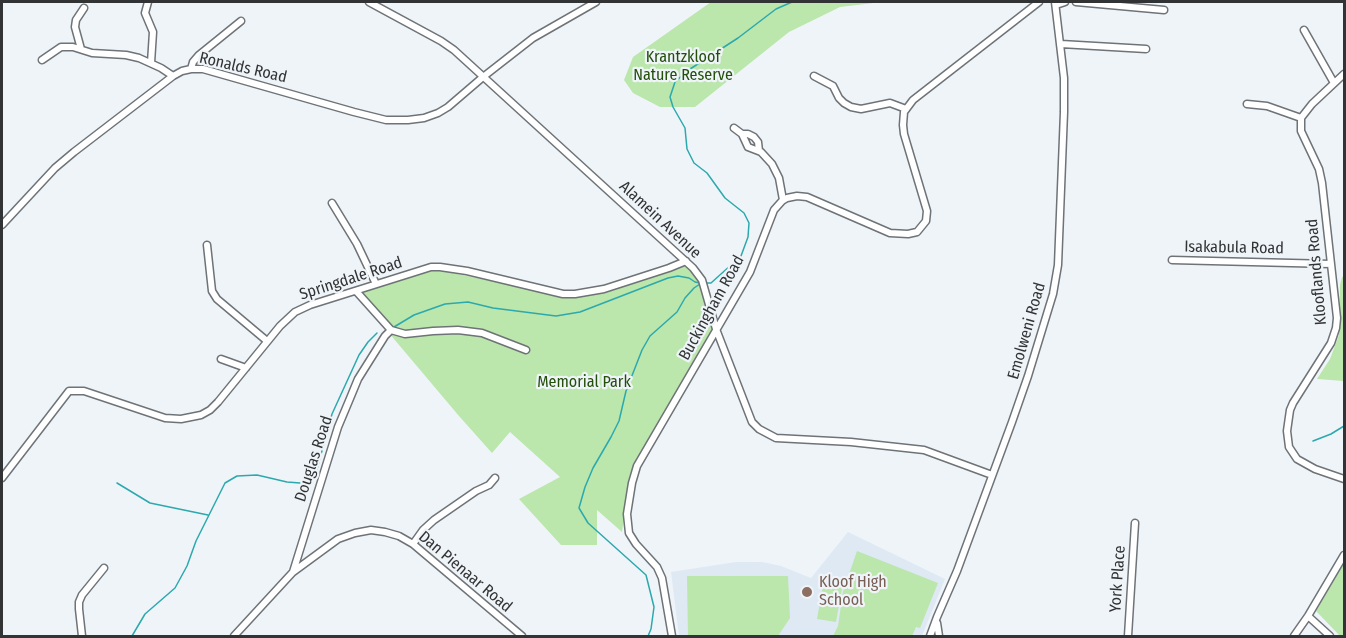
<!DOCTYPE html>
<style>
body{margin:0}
#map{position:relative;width:1346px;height:638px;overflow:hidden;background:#eff4f9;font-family:"Fira Sans Condensed",sans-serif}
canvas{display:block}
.frame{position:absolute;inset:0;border:3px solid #313334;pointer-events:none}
</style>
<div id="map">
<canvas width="1346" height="638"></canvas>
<div class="frame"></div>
</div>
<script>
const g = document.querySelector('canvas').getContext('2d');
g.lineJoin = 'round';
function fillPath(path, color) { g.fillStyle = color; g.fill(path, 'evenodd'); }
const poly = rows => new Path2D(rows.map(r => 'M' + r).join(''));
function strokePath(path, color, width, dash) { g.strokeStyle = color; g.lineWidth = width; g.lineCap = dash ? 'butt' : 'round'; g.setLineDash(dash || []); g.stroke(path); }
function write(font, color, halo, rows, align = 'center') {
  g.font = font + ' "Fira Sans Condensed",sans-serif'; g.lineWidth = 4.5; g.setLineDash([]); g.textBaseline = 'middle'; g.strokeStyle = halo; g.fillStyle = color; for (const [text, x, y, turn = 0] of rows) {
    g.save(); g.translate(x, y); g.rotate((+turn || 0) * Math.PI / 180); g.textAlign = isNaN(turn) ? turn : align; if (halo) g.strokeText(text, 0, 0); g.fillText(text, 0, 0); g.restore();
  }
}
const built = poly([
 [848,532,945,579,922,636,679,636,671,572,736,562,762,562,781,566,811,578]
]);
const green = poly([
 [711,2,882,2,840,7,789,32,695,107,660,107,633,93,624,80,633,57],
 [680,266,688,266,694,268,714,330,630,474,622,532,597,510,597,545,561,545,519,499,560,477,510,432,492,453,459,416,394,339,359,293,433,269,575,298],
 [1344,276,1344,381,1317,379,1330,359,1339,335,1340,285,1342,277],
 [857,551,938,583,920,628,916,627,912,636,833,636,838,626,843,592],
 [1344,563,1344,636,1340,636,1316,611],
 [687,576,788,576,790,618,778,636,688,636],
 [824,580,843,583,836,622,817,619]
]);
const stream = poly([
 [705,283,711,283,741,256,748,237,749,223,744,213,725,198,707,173,694,163,687,149,685,128,673,107,670,97,675,82,687,71,738,38,776,9,792,2],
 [394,327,414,315,445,304,468,302,493,308,556,316,580,312,668,278,678,276,689,278,695,282,700,283],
 [1313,441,1331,434,1344,426],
 [117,483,150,503,208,515],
 [132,636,145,614,175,588,187,566,196,541,225,483,237,476,257,475,287,482,300,483,309,479,317,469,332,414,359,355,368,342,377,333],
 [648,636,651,629,654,607,646,575,588,523,579,508,585,487,593,468,611,437,619,421,626,391,642,350,650,336,677,312,685,298,694,288,700,284]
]);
const street = poly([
 [148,2,145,13,153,32,151,63],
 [369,2,441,41,454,50,693,268,702,280,716,329,752,422,759,429,776,438,851,442,924,450,992,475],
 [1076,2,1164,10],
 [1056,5,1065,2],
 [1304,30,1334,83],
 [1061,44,1146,49],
 [81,49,75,27,76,20,84,8],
 [42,60,61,47,73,47,92,53,126,55,139,58,161,68,173,76],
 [191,69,193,62,199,55,241,21],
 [1344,74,1312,104,1301,118,1301,131,1319,169,1322,183,1337,318,1336,328,1331,343,1293,403,1290,410,1287,431,1289,447,1297,459,1315,469,1344,479],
 [814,76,833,86,839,98,844,103,851,107,861,109,890,103,906,109],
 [1247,104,1267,106,1301,118],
 [734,128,742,134,748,147,761,152,772,164,779,178,783,200],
 [742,134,748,134,754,137,758,142,759,151],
 [332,203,357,244,376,284],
 [2,225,55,168,74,152,173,76,182,71,191,69,203,69,354,112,386,120,408,120,424,118,438,113,448,107,483,77,533,38,596,2],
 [207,245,212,291,217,299,267,341],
 [1172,260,1331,264],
 [391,330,405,334,433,331,458,330,482,333,526,350],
 [221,359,246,368],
 [2,478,69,391,84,391,165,418,181,419,201,415,210,410,218,402,280,326,295,312,310,305,412,273,431,267,440,267,467,271,563,294,575,294,604,289,669,268,686,261],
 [413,544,423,530,434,520,476,491,489,485,495,478],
 [293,572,338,539,355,533,371,530,385,532,399,536,413,544,522,636],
 [1308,616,1330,636],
 [937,623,939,636],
 [82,636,79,609,79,602,82,595,104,568],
 [234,636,293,572,338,427,351,396,358,379,385,336,391,330,356,291],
 [672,636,662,578,657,567,636,544,629,533,627,514,632,483,637,466,750,272,774,210,782,201,787,198,797,196,807,197,890,233,908,234,917,232,926,221,927,211,904,134,903,125,904,112,913,100,1039,2],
 [930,636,937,617,957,571,1012,422,1028,376,1053,294,1058,265,1064,112,1064,78,1055,2],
 [1128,636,1135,523],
 [1294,636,1308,616,1344,555]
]);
const markers = [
 [807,592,6,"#8d6e63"]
];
const parkNames = [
 ["Krantzkloof",683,58],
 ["Nature Reserve",683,76],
 ["Memorial Park",584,383]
];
const streetNames = [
 ["Ronalds Road",243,68,13],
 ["Alamein Avenue",660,220,43],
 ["Isakabula Road",1234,248,1],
 ["Klooflands Road",1317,272,-95],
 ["Springdale Road",351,279,-18],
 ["Buckingham Road",712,308,-61],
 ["Emolweni Road",1027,331,-74],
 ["Douglas Road",314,459,-72],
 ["Dan Pienaar Road",465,572,40],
 ["York Place",1118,579,-86]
];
const educationNames = [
 ["Kloof High",819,583],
 ["School",819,601]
];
fillPath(built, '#dee9f4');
fillPath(green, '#bbe6ac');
strokePath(stream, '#2ca9ad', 1.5);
strokePath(street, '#6e7377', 9);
strokePath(street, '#fff', 6);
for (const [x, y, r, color] of markers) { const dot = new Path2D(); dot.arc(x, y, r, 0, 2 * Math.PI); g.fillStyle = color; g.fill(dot); strokePath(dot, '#eff4f9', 2); }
write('16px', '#234f0b', '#eff4f9', parkNames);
write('16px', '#313334', '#eff4f9', streetNames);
write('16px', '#785e54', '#eff4f9', educationNames, 'left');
</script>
